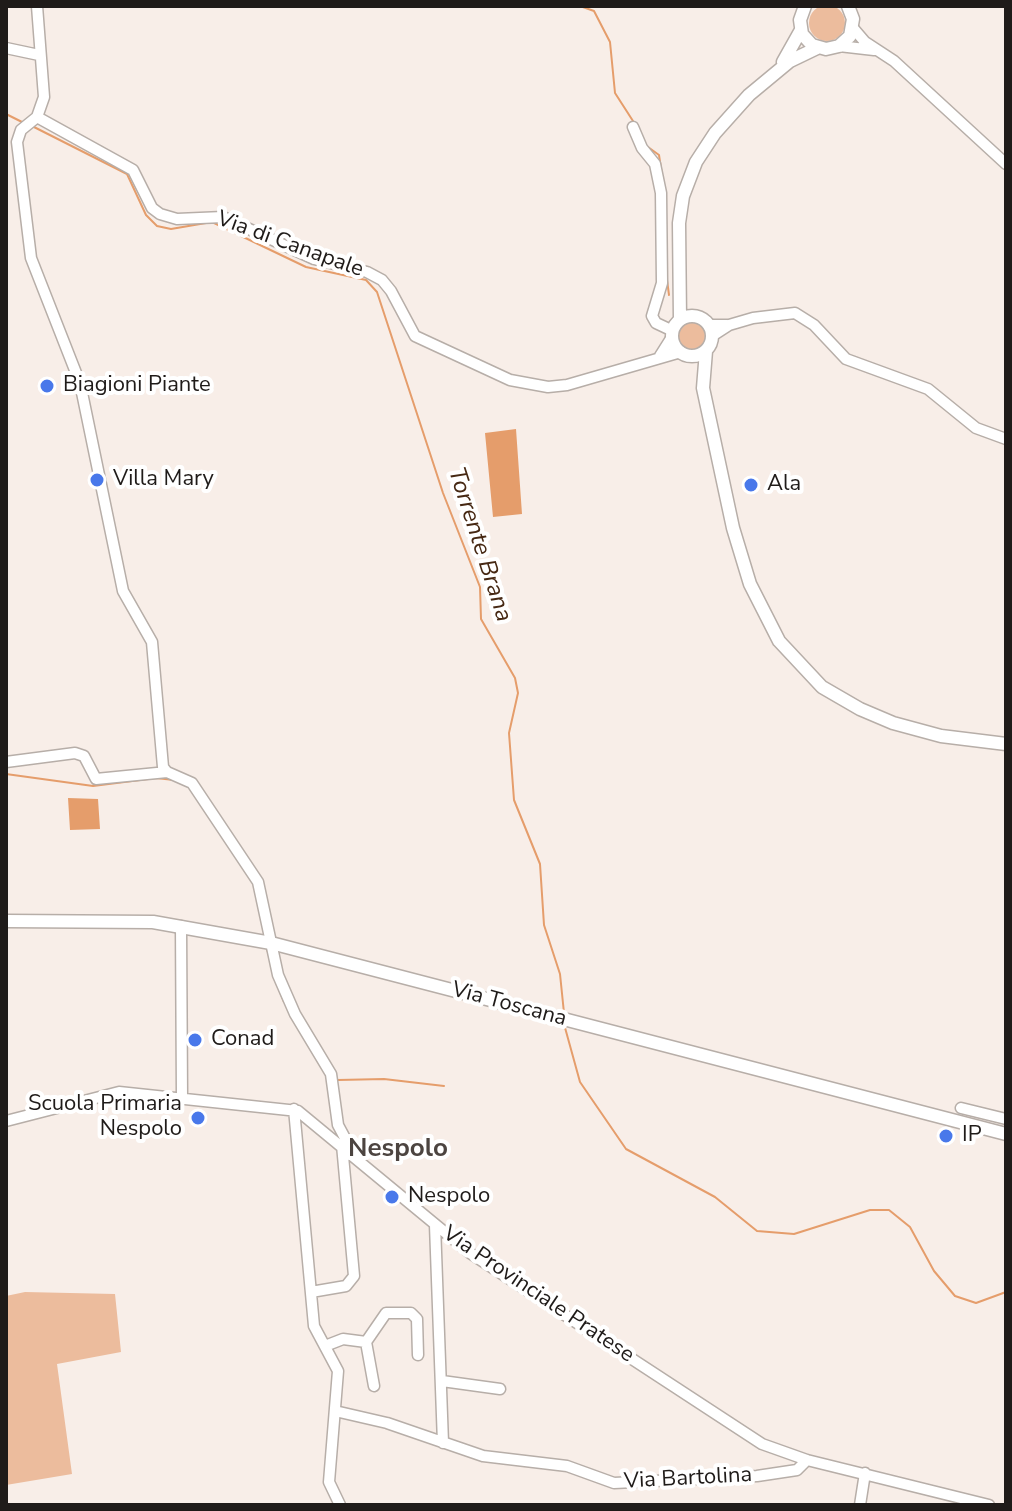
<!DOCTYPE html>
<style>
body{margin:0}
#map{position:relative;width:1012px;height:1511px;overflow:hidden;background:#f8eee8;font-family:"Nunito Sans",sans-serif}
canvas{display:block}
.frame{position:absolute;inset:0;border:8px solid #1f1b19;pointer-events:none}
</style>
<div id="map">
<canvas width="1012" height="1511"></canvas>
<div class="frame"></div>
</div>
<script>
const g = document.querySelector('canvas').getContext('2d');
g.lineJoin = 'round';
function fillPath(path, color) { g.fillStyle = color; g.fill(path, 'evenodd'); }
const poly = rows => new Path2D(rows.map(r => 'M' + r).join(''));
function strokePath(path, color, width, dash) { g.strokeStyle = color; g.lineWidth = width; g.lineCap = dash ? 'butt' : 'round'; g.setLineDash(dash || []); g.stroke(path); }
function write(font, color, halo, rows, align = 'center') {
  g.font = font + ' "Nunito Sans",sans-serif'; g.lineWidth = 8; g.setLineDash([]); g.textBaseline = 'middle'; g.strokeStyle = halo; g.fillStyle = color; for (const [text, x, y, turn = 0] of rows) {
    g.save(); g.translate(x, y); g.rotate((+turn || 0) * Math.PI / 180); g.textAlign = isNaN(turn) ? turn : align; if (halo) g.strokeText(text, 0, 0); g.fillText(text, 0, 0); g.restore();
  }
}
const green = poly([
 '809 23a18 18 0 1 1 36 0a18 18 0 1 1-36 0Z',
 '678 336a14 14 0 1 1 28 0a14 14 0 1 1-28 0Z',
 [25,1292,115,1294,121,1352,57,1364,72,1474,6,1485,6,1296]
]);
const water = poly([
 [516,429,522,514,493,517,485,433],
 [68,798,98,799,100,829,70,830]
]);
const stream = poly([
 [580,6,594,11,610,42,615,93,633,121],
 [6,114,22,122],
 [32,126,127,174,146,215,157,226,171,229,206,223],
 [648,147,659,155,666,202],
 [212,222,306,267,366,280,377,292,443,493,480,587,481,619,515,678,518,693,509,733,514,800,540,864,544,925,560,974,564,1013],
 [667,280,669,295],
 [6,774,93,786,156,778,174,780],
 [201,805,244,869],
 [267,949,269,956],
 [276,982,284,1002],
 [564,1024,580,1082,626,1149,715,1197,757,1231,794,1234,870,1210,889,1210,910,1227,934,1271,955,1296,976,1303,1006,1292],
 [338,1080,384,1079,444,1086]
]);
const minor = poly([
 [37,6,44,97,37,117],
 [853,28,865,42,894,61,1006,164],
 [839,46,874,50],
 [6,48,39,55],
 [37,117,21,130,17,142,31,258,80,383,123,591,152,642,163,767,167,772,192,783,258,882,278,975,295,1014,331,1074,338,1125,353,1153],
 [37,117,133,170,152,208,160,214,177,219,223,217,314,259,367,272,382,280,391,291,415,336,510,380,548,387,567,385,681,352],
 [633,127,642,148,655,164,661,193,662,283,652,316,656,323,673,331],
 [709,325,727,325],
 [712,336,729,325,753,318,795,313,814,325,846,359,928,389,976,428,1006,439],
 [660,356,672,337],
 [6,762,75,753,84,756,96,779,167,772],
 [181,926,182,1098],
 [961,1108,1006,1119],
 [294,1109,314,1326,338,1371,329,1482,340,1505],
 [6,1121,119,1092,298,1111,470,1253,762,1444,807,1460,989,1505],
 [435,1225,443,1443],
 [311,1292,346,1286,354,1276,342,1145],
 [366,1342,386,1313,411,1313,417,1319,418,1355],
 [325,1346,343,1339,366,1342,374,1386],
 [442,1381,500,1389],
 [335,1411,387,1423,483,1456,567,1466,614,1483,757,1476,797,1470,807,1460],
 [860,1505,865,1473]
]);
const major = poly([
 [805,6,800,20,802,34,812,45,826,49,839,46,850,36,853,19,848,6],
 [783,62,801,30],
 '672 336a20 20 0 1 1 40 0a20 20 0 1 1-40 0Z',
 [680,320,679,223,683,196,696,162,715,133,749,95,790,61,817,48],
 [706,351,703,388,733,528,750,584,779,641,822,687,860,709,893,723,941,736,1006,744],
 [6,921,153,922,271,943,1006,1134]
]);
const markers = [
 [47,386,8,"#4978ea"],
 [97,480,8,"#4978ea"],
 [751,485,8,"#4978ea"],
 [195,1040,8,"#4978ea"],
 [198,1118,8,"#4978ea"],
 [946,1136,8,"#4978ea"],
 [392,1197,8,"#4978ea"]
];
const streetNames = [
 ["Via di Canapale",290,245,20],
 ["Via Toscana",509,1005,15],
 ["Via Provinciale Pratese",538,1295,34],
 ["Via Bartolina",688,1479,-3]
];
const poiNames = [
 ["Biagioni Piante",63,386],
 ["Villa Mary",113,480],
 ["Ala",767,485],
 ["Conad",211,1040],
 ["Scuola Primaria",182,1105,"right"],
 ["Nespolo",182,1130,"right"],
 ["IP",962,1136],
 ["Nespolo",408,1197]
];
const waterNames = [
 ["Torrente Brana",479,545,72]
];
const quarterNames = [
 ["Nespolo",398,1150]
];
fillPath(green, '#ecbc9d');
fillPath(water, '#e59d6b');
strokePath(stream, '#e59d6b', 2);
strokePath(minor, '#b7aea8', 13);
strokePath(major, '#b7aea8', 15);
strokePath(minor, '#fff', 10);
strokePath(major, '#fff', 12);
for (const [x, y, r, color] of markers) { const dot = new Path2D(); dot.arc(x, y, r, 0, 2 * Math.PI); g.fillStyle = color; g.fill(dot); strokePath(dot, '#fff', 3); }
write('22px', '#1f1b19', '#fff', streetNames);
write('22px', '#1f1b19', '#fff', poiNames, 'left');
write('italic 24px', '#462813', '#fff', waterNames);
write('bold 26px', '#4c4440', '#fff', quarterNames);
</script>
